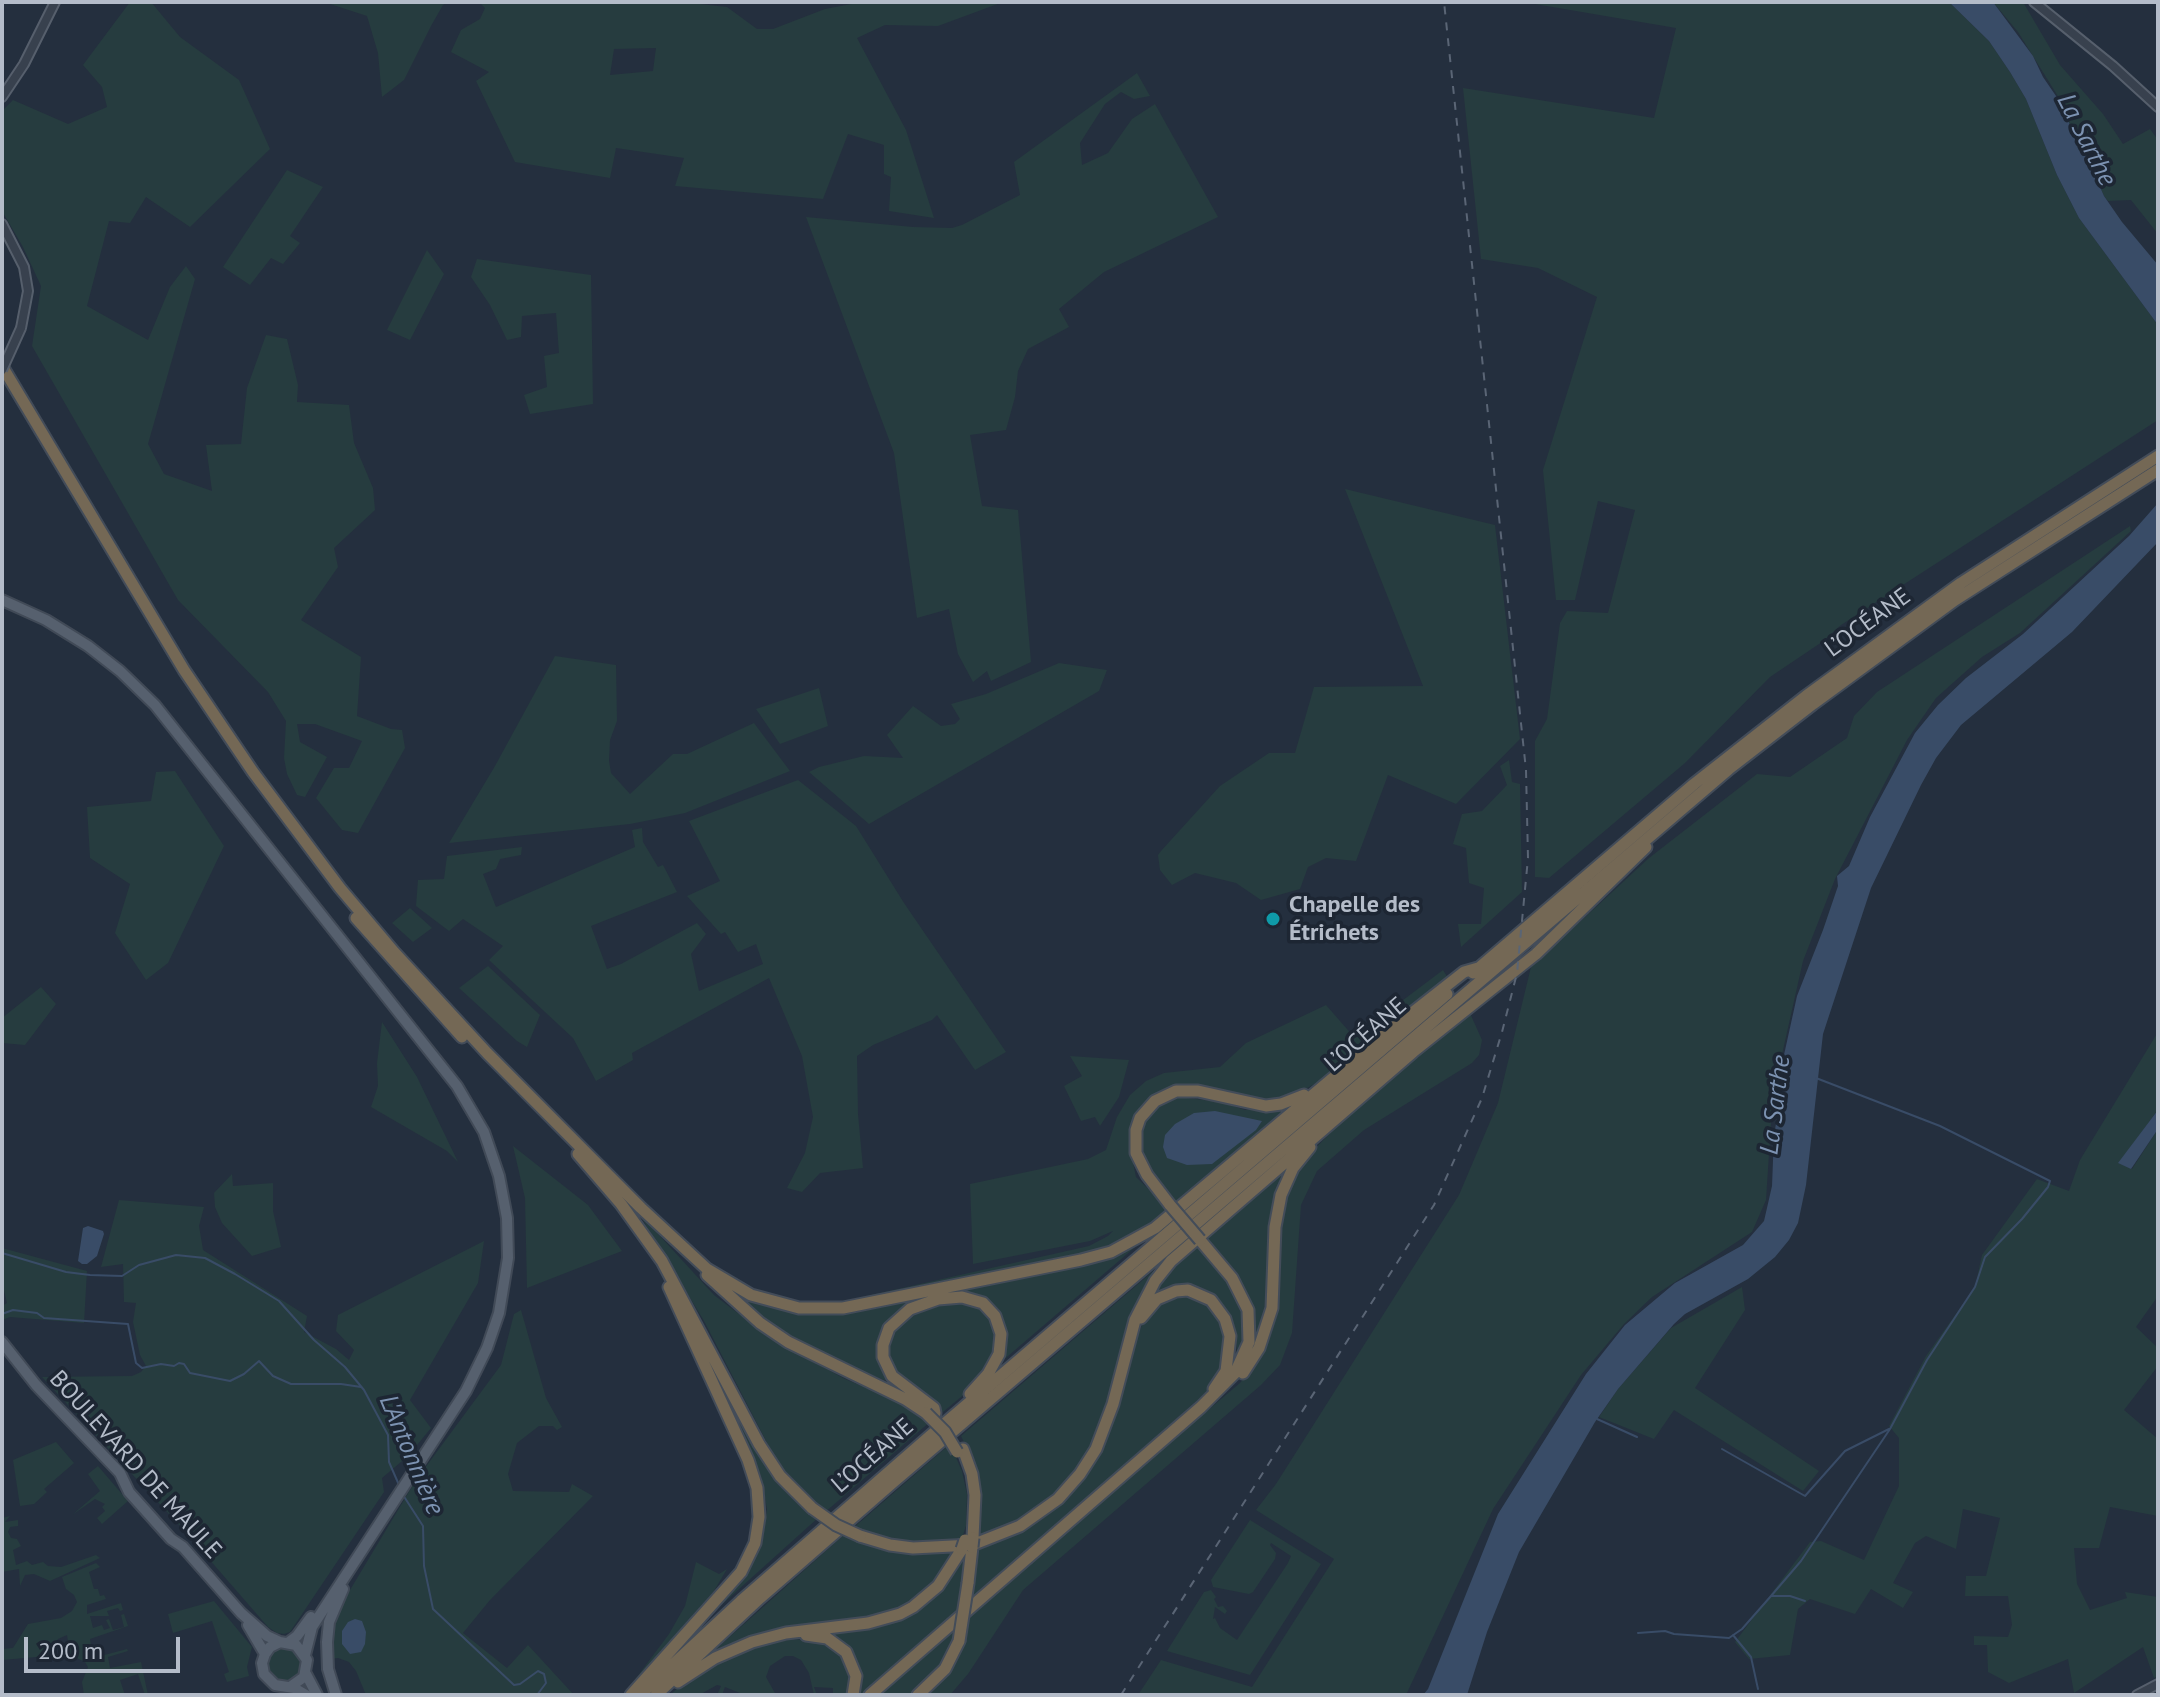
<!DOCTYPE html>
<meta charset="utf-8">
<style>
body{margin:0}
#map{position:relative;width:2160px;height:1697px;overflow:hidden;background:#242f3e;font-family:"PT Sans",sans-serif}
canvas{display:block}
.frame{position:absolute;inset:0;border:4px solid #b4bcc9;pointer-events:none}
.scale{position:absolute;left:24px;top:1637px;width:156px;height:36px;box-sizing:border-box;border:4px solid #b4bcc9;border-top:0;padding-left:10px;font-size:24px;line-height:28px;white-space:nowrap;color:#b4bcc9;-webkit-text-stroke:6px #1d2633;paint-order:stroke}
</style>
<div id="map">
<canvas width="2160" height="1697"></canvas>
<div class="frame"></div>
<div class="scale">200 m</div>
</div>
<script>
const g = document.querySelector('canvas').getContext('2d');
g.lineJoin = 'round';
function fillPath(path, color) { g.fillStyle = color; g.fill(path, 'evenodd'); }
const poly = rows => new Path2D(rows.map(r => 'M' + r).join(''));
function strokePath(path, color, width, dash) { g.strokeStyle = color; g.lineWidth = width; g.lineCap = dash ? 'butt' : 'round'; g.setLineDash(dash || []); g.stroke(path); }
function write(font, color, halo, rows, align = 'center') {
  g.font = font + ' "PT Sans",sans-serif'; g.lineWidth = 7; g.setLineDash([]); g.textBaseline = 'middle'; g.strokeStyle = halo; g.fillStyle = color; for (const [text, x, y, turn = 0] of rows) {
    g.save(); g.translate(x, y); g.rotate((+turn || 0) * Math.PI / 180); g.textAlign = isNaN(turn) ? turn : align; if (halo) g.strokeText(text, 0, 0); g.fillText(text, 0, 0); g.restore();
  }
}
const green = poly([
 [130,2,151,2,180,37,239,80,270,149,190,227,146,197,130,223,109,221,87,306,148,340,170,287,186,266,195,279,148,444,164,474,212,491,206,445,241,444,247,388,266,335,287,339,298,385,297,402,349,405,354,443,373,488,375,510,334,548,338,567,301,620,361,657,357,716,391,729,402,730,405,748,358,833,342,830,316,798,334,768,349,768,362,741,315,724,297,724,300,742,327,757,305,797,297,795,287,774,284,758,286,721,268,692,178,600,32,346,41,286,23,247,2,211,2,111,13,100,68,124,107,107,102,87,83,65],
 [324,2,448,2,443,5,431,26,404,80,382,97,378,53,367,16],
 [479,2,682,2,727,7,757,29,773,29,825,9,862,2,1003,2,938,26,885,25,857,38,906,130,934,218,889,211,891,177,884,174,884,145,848,134,823,199,675,186,684,158,616,148,610,178,515,162,476,81,489,72,451,52,461,30,480,19,485,8],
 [656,48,653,71,610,75,614,49],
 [1523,2,1949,2,1989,41,2010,72,2026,99,2057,175,2079,218,2158,325,2158,420,1841,625,1822,642,1770,677,1685,763,1549,878,1535,877,1535,741,1547,719,1560,623,1567,611,1608,613,1635,510,1598,501,1575,600,1556,600,1543,470,1597,297,1538,268,1481,259,1463,88,1654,118,1676,28],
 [1993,2,2023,2,2060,65,2103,114,2123,144,2150,129,2158,140,2158,234,2131,200,2108,201,2104,196,2079,139,2074,135,2068,120,2069,114,2018,32],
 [1137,73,1150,96,1134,99,1121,92,1105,104,1080,143,1082,165,1108,153,1132,119,1155,104,1218,217,1104,272,1059,309,1069,327,1028,349,1018,371,1015,397,1006,430,970,435,982,506,1018,510,1031,662,991,681,987,671,973,682,958,654,949,609,917,618,894,453,806,217,913,227,952,228,962,225,1020,195,1014,162],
 [287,170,323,187,290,236,300,243,283,264,271,258,250,285,223,267],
 [427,250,444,274,410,340,387,330],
 [477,259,591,275,593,404,530,414,524,395,547,387,544,356,559,353,556,313,522,316,521,337,507,340,490,305,471,277],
 [1345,489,1495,525,1520,739,1456,804,1388,775,1356,861,1326,858,1308,867,1300,889,1261,900,1236,883,1195,873,1172,885,1160,870,1158,855,1161,851,1220,786,1269,753,1295,753,1314,687,1423,686],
 [2130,526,2131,531,2020,633,1982,657,1936,698,1907,740,1835,879,1803,961,1781,1059,1771,1123,1766,1200,1752,1232,1652,1297,1624,1324,1581,1375,1493,1509,1406,1695,1138,1695,1161,1660,1252,1687,1334,1559,1256,1510,1276,1484,1459,1195,1498,1103,1531,967,1649,858,1757,774,1790,777,1847,738,1854,716,1877,692],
 [555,656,616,665,617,721,610,740,609,761,611,773,630,794,673,754,687,754,754,723,790,771,685,813,630,824,449,843,495,766],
 [1059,663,1107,670,1099,691,869,824,809,772,819,767,864,756,903,758,887,735,913,706,941,726,955,724,960,719,951,704,986,694],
 [819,688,828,726,780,744,756,709],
 [1509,760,1512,782,1520,784,1522,892,1461,947,1458,924,1481,924,1484,888,1469,883,1466,848,1453,844,1462,814,1482,811,1507,785,1500,766],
 [175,771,224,846,168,963,146,980,115,933,130,884,90,858,87,807,151,801,156,772],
 [798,780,856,826,904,903,1006,1052,975,1070,937,1015,932,1020,873,1045,857,1056,858,1114,863,1168,820,1173,802,1192,787,1188,805,1153,813,1117,802,1056,769,978,632,1053,633,1060,596,1081,573,1038,489,960,503,946,463,919,449,931,416,906,418,880,444,879,447,856,522,847,521,855,500,859,496,869,483,874,496,907,635,847,632,830,642,828,643,842,658,867,663,865,677,892,591,926,607,969,621,964,697,923,706,934,691,954,699,991,763,964,756,944,738,952,725,932,721,934,687,896,720,881,689,821],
 [410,908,432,928,413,942,392,923],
 [488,966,540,1015,527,1047,517,1041,459,988],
 [1443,970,1448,978,1321,1080,1292,1097,1271,1101,1245,1098,1200,1086,1181,1085,1163,1090,1148,1100,1138,1111,1132,1124,1129,1143,1136,1177,1170,1210,1153,1224,1117,1242,1085,1253,840,1302,1089,1246,1108,1236,1113,1231,1090,1241,973,1264,970,1184,1088,1159,1106,1150,1117,1117,1130,1095,1146,1081,1164,1073,1220,1067,1246,1043,1326,1005,1354,1037],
 [41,987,56,1004,25,1045,2,1043,2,1018],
 [1469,1011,1482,1040,1479,1055,1472,1063,1364,1130,1317,1171,1301,1205,1292,1333,1280,1365,1261,1385,1023,1590,968,1674,950,1695,924,1695,936,1684,967,1614,1240,1383,1249,1372,1262,1349,1281,1211,1288,1187,1302,1162,1339,1124],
 [382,1022,417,1077,458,1162,447,1151,371,1107,378,1086,377,1063],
 [2158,1032,2158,1110,2119,1163,2132,1169,2158,1129,2158,1296,2136,1327,2158,1348,2158,1366,2124,1410,2158,1439,2158,1516,2110,1507,2099,1548,2074,1548,2077,1584,2090,1610,2127,1598,2125,1592,2158,1597,2158,1676,2154,1678,2143,1647,2074,1693,2068,1659,2009,1683,1988,1672,1987,1645,1974,1645,1974,1636,2008,1637,2012,1625,2008,1596,1965,1596,1966,1576,1986,1576,2000,1518,1963,1509,1956,1549,1926,1536,1915,1543,1893,1583,1913,1592,1903,1608,1871,1589,1855,1614,1810,1599,1798,1609,1790,1655,1749,1659,1735,1642,1810,1542,1821,1541,1864,1560,1899,1486,1899,1438,1889,1426,1926,1356,1975,1287,1982,1255,2037,1179,2069,1191,2080,1160],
 [1070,1056,1129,1060,1119,1097,1100,1126,1095,1117,1081,1121,1064,1086,1082,1076],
 [1179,1097,1221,1102,1245,1110,1290,1108,1176,1206,1145,1163,1140,1140,1143,1126,1151,1113,1164,1102],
 [513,1146,588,1205,622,1251,527,1288,525,1198],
 [1297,1156,1286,1170,1272,1209,1270,1236,1271,1295,1264,1328,1247,1361,1253,1342,1254,1323,1240,1280,1203,1237],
 [232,1174,233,1186,273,1183,273,1211,281,1247,252,1256,222,1223,215,1207,214,1193],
 [119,1200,204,1207,199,1226,203,1250,307,1316,304,1332,336,1349,349,1360,354,1350,336,1331,338,1315,484,1241,478,1283,410,1400,431,1428,408,1456,382,1478,384,1492,290,1632,284,1634,277,1633,268,1627,182,1528,42,1377,132,1376,141,1372,146,1366,140,1355,133,1322,136,1303,124,1302,123,1264,101,1267],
 [638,1212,714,1295,772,1339,845,1379,893,1399,931,1421,824,1513,796,1487,779,1466,704,1321],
 [1155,1230,1001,1362,1004,1350,993,1306,926,1298,879,1340,877,1353,882,1369,894,1384,849,1366,783,1332,721,1285,799,1312,1078,1265],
 [1197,1242,1234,1290,1243,1309,1244,1342,1231,1372,1237,1350,1235,1331,1229,1313,1206,1291,1189,1285,1143,1307,1170,1268],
 [2,1248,87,1271,84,1323,10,1317,2,1320,2,1306,7,1303,2,1282],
 [1173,1254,1157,1271,1108,1416,1084,1466,1033,1516,977,1539,967,1448,961,1436],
 [1742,1287,1745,1310,1695,1388,1819,1471,1803,1491,1674,1410,1654,1439,1599,1417,1618,1389,1671,1328],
 [1183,1294,1205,1299,1223,1320,1227,1358,1210,1389,969,1602,976,1546,988,1543,1082,1476,1144,1320,1156,1304],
 [951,1300,976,1305,988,1313,997,1333,994,1355,989,1366,967,1392,943,1412,906,1383,891,1366,885,1351,889,1336,907,1316],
 [521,1310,546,1398,562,1427,557,1430,553,1426,539,1426,517,1443,508,1474,513,1491,569,1492,572,1484,593,1496,490,1600,463,1633,507,1668,528,1645,574,1695,366,1695,356,1671,349,1662,338,1658,330,1659,329,1642,335,1620,347,1595,416,1480,501,1365,514,1314],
 [705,1354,760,1457,779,1480,819,1517,718,1608,747,1575,763,1537,767,1509,761,1476],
 [56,1442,74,1463,44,1489,47,1492,34,1504,20,1506,13,1460],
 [950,1444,962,1471,967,1494,966,1526,961,1541,935,1543,898,1541,863,1534,852,1529],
 [98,1466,128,1501,102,1524,97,1518,105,1511,102,1507,105,1504,95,1499,72,1515,100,1491,88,1474],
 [10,1516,5,1522,18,1520,18,1526,10,1527,8,1532,11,1538,17,1539,21,1546,13,1550,16,1565,27,1561,32,1565,43,1562,48,1566,61,1567,96,1555,100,1558,50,1581,34,1574,25,1575,20,1586,19,1569,2,1572,2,1518],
 [1250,1520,1321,1564,1250,1675,1167,1651,1204,1592,1211,1590,1216,1597,1214,1599,1218,1607,1223,1606,1227,1611,1225,1614,1215,1607,1213,1619,1215,1618,1220,1628,1237,1640,1288,1563,1291,1556,1271,1543,1270,1545,1276,1553,1275,1559,1253,1592,1249,1594,1213,1587,1211,1580],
 [846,1533,958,1550,942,1578,898,1612,794,1630,707,1657],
 [969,1548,962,1608,863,1695,856,1695,856,1667,814,1633,910,1612],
 [696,1562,719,1574,727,1569,714,1591,628,1689,669,1634,685,1606],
 [96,1563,100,1567,89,1572,94,1589,98,1589,100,1596,104,1595,106,1599,87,1605,87,1614,121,1603,123,1610,120,1611,118,1608,107,1611,109,1616,90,1616,93,1628,102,1625,104,1630,110,1628,106,1620,109,1619,113,1630,124,1627,121,1615,124,1614,128,1626,90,1639,93,1658,127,1649,128,1651,108,1657,110,1668,141,1662,148,1695,145,1695,138,1674,120,1680,125,1695,84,1695,82,1682,88,1667,85,1662,60,1650,68,1641,67,1635,58,1639,48,1656,2,1660,2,1649,13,1648,28,1624,61,1618,72,1611,77,1602,74,1595,66,1589,62,1577],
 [214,1601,252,1647,247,1667,249,1676,227,1682,224,1674,229,1672,212,1621,173,1633,168,1614],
 [960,1622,946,1664,914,1695,880,1695],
 [791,1639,823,1641,840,1653,850,1671,850,1686,847,1695,833,1695,833,1688,814,1687,817,1695,814,1695,809,1673,801,1660,793,1656,785,1656,770,1666,766,1677,776,1695,745,1695,725,1687,722,1695,717,1695,721,1686,717,1685,699,1695,670,1695,691,1676,743,1650],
 '267 1665a18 18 0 1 1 36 0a18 18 0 1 1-36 0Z'
]);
const water = poly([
 [1949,2,1993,2,2033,56,2043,77,2069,115,2068,120,2074,135,2079,139,2104,196,2122,222,2158,265,2158,325,2079,218,2057,175,2026,99,2010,72,1989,41],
 [2158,503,2158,542,2072,632,1961,725,1936,758,1921,785,1871,888,1823,1034,1806,1185,1798,1223,1789,1240,1775,1257,1748,1279,1685,1314,1674,1324,1618,1389,1595,1422,1519,1552,1487,1632,1467,1695,1423,1695,1428,1689,1498,1514,1586,1374,1625,1325,1675,1283,1743,1245,1764,1221,1772,1186,1774,1135,1782,1090,1780,1073,1797,996,1823,930,1838,886,1837,876,1849,866,1870,817,1915,733,1938,705,1966,678,2023,634,2129,536],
 [2158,1110,2158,1129,2131,1169,2118,1163],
 [1215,1111,1262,1121,1256,1130,1212,1164,1187,1165,1167,1158,1163,1147,1165,1135,1175,1124,1194,1113],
 [88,1226,103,1231,104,1234,97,1256,87,1264,82,1264,78,1261,83,1228],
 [355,1619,362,1621,366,1632,365,1644,361,1652,350,1654,342,1644,342,1631,348,1622]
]);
const stream = poly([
 [2,1253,66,1272,90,1275,122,1276,139,1265,176,1255,205,1258,235,1274,279,1301,314,1340,345,1367,364,1390,388,1435,389,1462,399,1485],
 [2,1314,13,1310,37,1313,44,1318,128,1324,136,1363,142,1368,161,1364,174,1366,179,1363,184,1364,190,1373,230,1381,244,1374,259,1361,273,1376,291,1384,341,1384,361,1387],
 [1597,1419,1637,1437],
 [1722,1449,1805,1496,1845,1451,1889,1429],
 [403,1495,423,1526,424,1566,433,1609,514,1685,520,1684,538,1671,544,1674,546,1683,537,1695],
 [1771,1596,1801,1561,1890,1429,1927,1360,1975,1287,1985,1257,2022,1219,2048,1187,2050,1181,1940,1126,1816,1078],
 [1638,1633,1665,1631,1674,1634,1729,1638,1742,1629,1771,1596,1790,1596,1805,1601],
 [1733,1635,1751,1657,1758,1689]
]);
const minor = poly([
 [2034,2,2113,66,2158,107],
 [2,97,24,64,55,2],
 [2,224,24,267,28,291,21,328],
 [2137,1695,2158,1684]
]);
const major = poly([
 [2,600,46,620,88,646,120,671,155,705,457,1086,484,1132,499,1176,507,1218,508,1258,499,1313,487,1348,466,1391,312,1627,305,1655],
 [2,1342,36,1385,120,1473,129,1492,171,1539,183,1547,241,1613,267,1636,280,1642],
 [248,1625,265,1654],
 [289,1642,297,1636,311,1617],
 [306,1674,317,1695],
 [290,1687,304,1677,307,1660,296,1645,280,1642,270,1647,265,1654,262,1663,264,1674,275,1685,294,1688,306,1695],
 [336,1695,328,1669,327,1642,329,1622,343,1589]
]);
const highway = poly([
 [2,366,184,670,253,772,340,888,394,952,487,1053,641,1208,707,1269,751,1295,799,1308,843,1308,1081,1260,1111,1252,1155,1228,1384,1035,1464,972,1478,968],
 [356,918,462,1037],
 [1473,973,1694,784,1806,696,1961,583,2158,456],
 [578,1154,621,1204,662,1261,759,1444,780,1476,812,1508],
 [1170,1205,1147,1175,1136,1153,1136,1130,1140,1118,1155,1101,1176,1091,1198,1091,1266,1106,1281,1104,1304,1095],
 [707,1275,760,1323,788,1342,905,1399,926,1413],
 [1141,1318,1157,1299,1176,1291,1188,1290,1211,1300,1225,1319,1230,1336,1226,1371,1214,1389],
 [1243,1373,1259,1348,1272,1308,1275,1227,1281,1195,1293,1168,1310,1147],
 [935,1413,934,1408,892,1376,883,1357,883,1345,889,1328,910,1309,938,1299,962,1297,983,1303,995,1316,1001,1334,999,1354,988,1374,970,1394],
 [963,1449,972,1474,975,1495,973,1538],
 [860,1536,890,1545,913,1548,972,1545,1020,1526,1058,1499,1080,1474,1096,1449,1113,1404,1135,1320,1155,1281,1171,1261,1413,1052,1536,954,1646,847],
 [968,1583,972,1547],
 [806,1635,827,1638,846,1652,856,1676,853,1695],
 [678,1682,715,1658,752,1642,786,1633,868,1623,900,1614,913,1607,938,1586,962,1549],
 [631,1695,741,1572,755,1543,759,1517,757,1488,748,1460,669,1287],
 [640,1695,741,1601,929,1437,1447,994],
 [656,1695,760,1598,891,1484,1729,769,1813,704,1955,600,2158,470],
 [870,1695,1201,1407,1235,1373,1249,1342,1248,1310,1232,1278,1200,1240],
 [918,1695,945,1669,959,1641]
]);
const rail = poly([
 [1121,1695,1434,1205,1482,1098,1502,1032,1517,973,1528,858,1526,770,1444,2]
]);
const minorBridge = poly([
 [2,370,21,328]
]);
const highwayBridge = poly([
 [1170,1205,1200,1240],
 [926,1413,945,1432,957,1452],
 [812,1508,836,1525,860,1536],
 [972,1547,973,1538],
 [962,1549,965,1540],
 [959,1641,968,1583]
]);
const markers = [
 [1273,919,8,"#0f9aa8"]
];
const streetNames = [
 ["L’OCÉANE",1868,623,-36],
 ["L’OCÉANE",1366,1035,-41],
 ["L’OCÉANE",873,1456,-41],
 ["BOULEVARD DE MAULE",135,1465,48]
];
const poiNames = [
 ["Chapelle des",1289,905],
 ["Étrichets",1289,933]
];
const waterNames = [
 ["La Sarthe",2086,140,63],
 ["La Sarthe",1776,1105,-83],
 ["L'Antonnière",411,1455,67]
];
fillPath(green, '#263c3f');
fillPath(water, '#394c67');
strokePath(stream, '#394c67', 2);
strokePath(minor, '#565f6c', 12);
strokePath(major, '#414a57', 14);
strokePath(highway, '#434c59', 15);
strokePath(minor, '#38414e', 8);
strokePath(major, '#56606e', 10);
strokePath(highway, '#746855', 11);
strokePath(rail, '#5a6575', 2, [8, 8]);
strokePath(minorBridge, '#565f6c', 12, []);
strokePath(highwayBridge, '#434c59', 15, []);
strokePath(minorBridge, '#38414e', 8);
strokePath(highwayBridge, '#746855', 11);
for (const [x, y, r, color] of markers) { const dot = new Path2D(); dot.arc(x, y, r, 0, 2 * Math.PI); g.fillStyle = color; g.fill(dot); strokePath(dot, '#1d2633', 3); }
write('24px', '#b4bcc9', '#1d2633', streetNames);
write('bold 24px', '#b4bcc9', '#1d2633', poiNames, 'left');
write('italic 26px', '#7c92b1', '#1d2633', waterNames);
</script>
